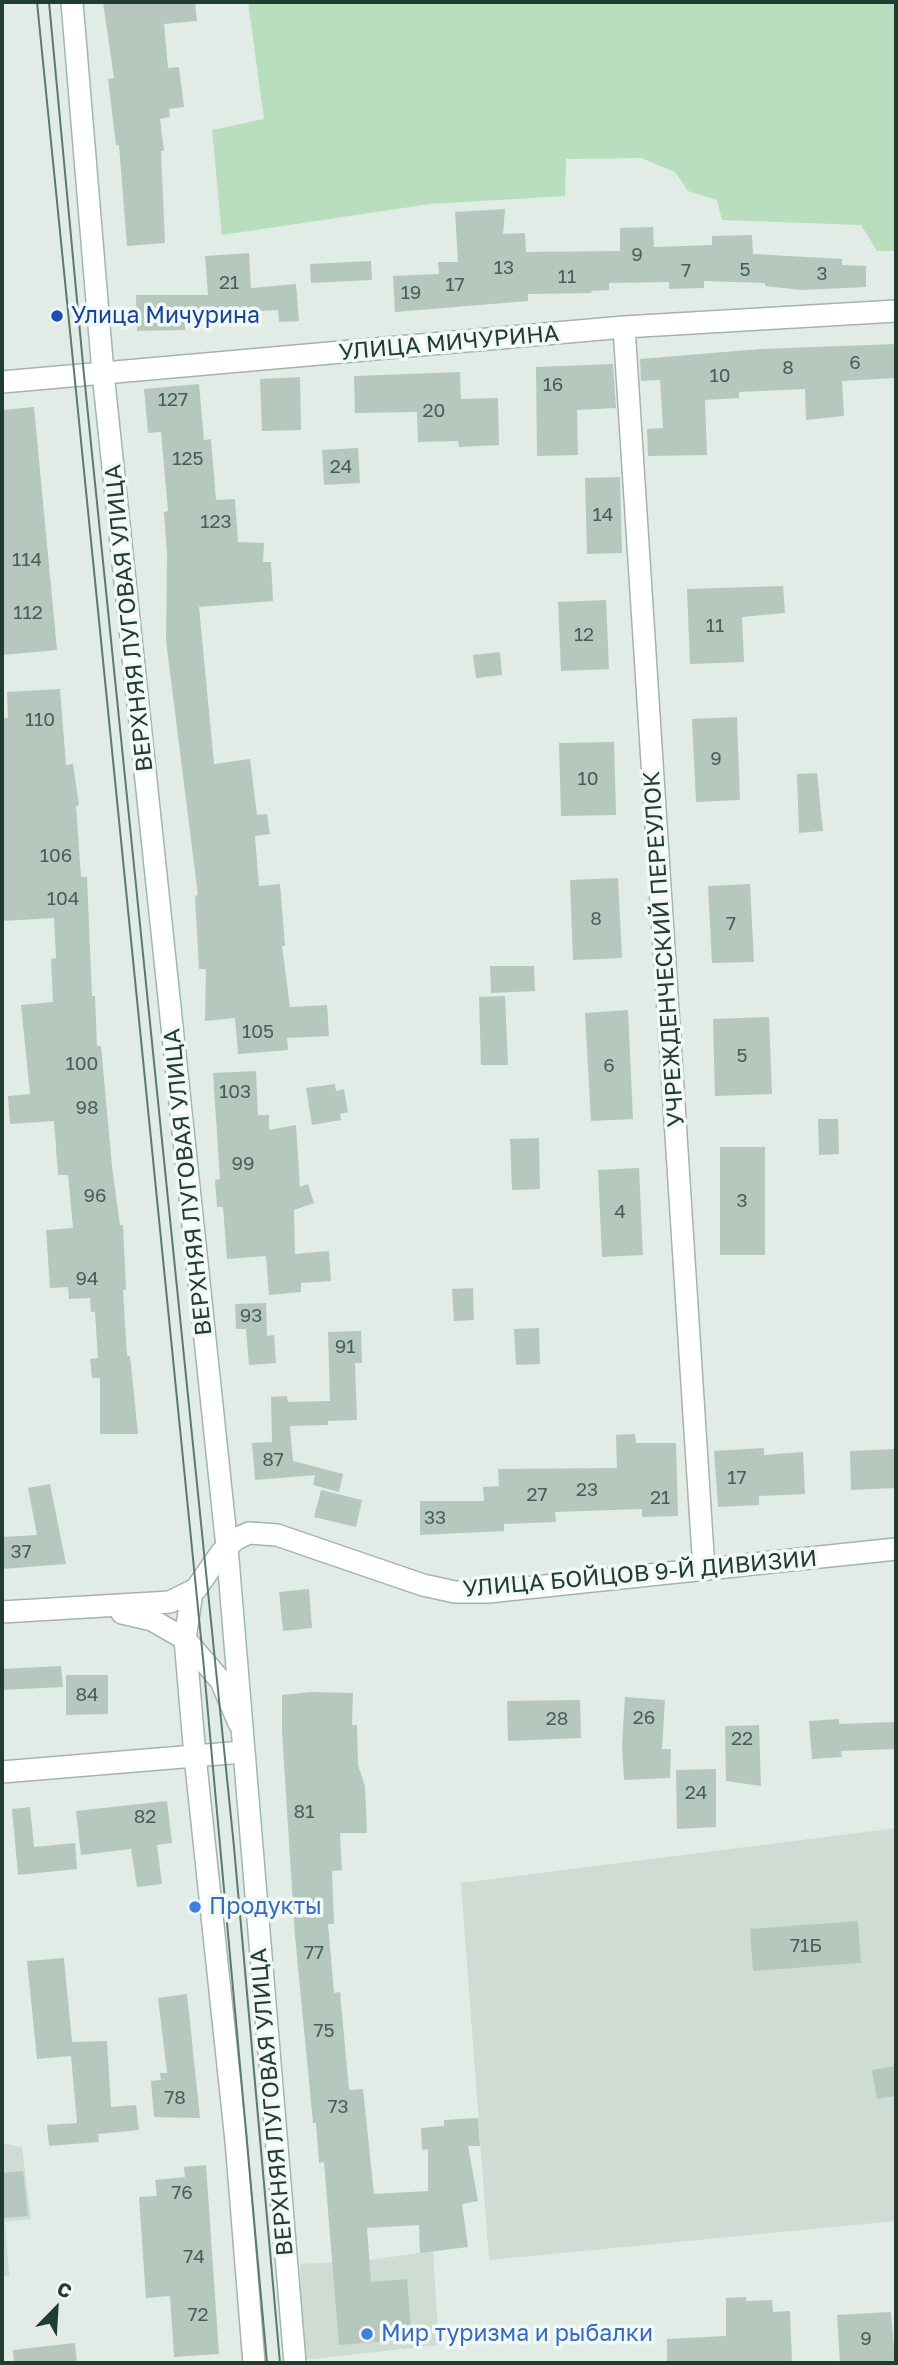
<!DOCTYPE html>
<meta charset="utf-8">
<style>
body{margin:0}
#map{position:relative;width:898px;height:2365px;overflow:hidden;background:#e1ece6;font-family:"Golos Text",sans-serif}
canvas{display:block}
.frame{position:absolute;inset:0;border:4px solid #213d32;pointer-events:none}
.north{position:absolute;left:21px;top:2274px;width:70px;height:70px;-webkit-text-stroke:5px #f2f8f4;paint-order:stroke;rotate:24deg;font-size:19px;font-weight:700;line-height:28px;text-align:center;color:#213d32}
.north::after{content:'';display:block;margin:auto;width:24px;height:32px;background:#213d32;clip-path:polygon(50% 0,100% 100%,50% 72%,0 100%)}
</style>
<div id="map">
<canvas width="898" height="2365"></canvas>
<div class="frame"></div>
<div class="north">С</div>
</div>
<script>
const g = document.querySelector('canvas').getContext('2d');
g.lineJoin = 'round';
function fillPath(path, color) { g.fillStyle = color; g.fill(path, 'evenodd'); }
const poly = rows => new Path2D(rows.map(r => 'M' + r).join(''));
function strokePath(path, color, width, dash) { g.strokeStyle = color; g.lineWidth = width; g.lineCap = dash ? 'butt' : 'round'; g.setLineDash(dash || []); g.stroke(path); }
function write(font, color, halo, rows, align = 'center') {
  g.font = font + ' "Golos Text",sans-serif'; g.lineWidth = 7; g.setLineDash([]); g.textBaseline = 'middle'; g.strokeStyle = halo; g.fillStyle = color; for (const [text, x, y, turn = 0] of rows) {
    g.save(); g.translate(x, y); g.rotate((+turn || 0) * Math.PI / 180); g.textAlign = isNaN(turn) ? turn : align; if (halo) g.strokeText(text, 0, 0); g.fillText(text, 0, 0); g.restore();
  }
}
const built = poly([
 [896,1828,896,2221,489,2260,461,1883],
 [2,2143,22,2147,31,2219,5,2222,9,2276,2,2277],
 [433,2251,439,2345,303,2360,300,2264,369,2260]
]);
const green = poly([
 [248,2,896,2,896,251,877,251,861,225,722,220,717,200,688,191,675,172,641,158,566,159,565,196,430,204,222,235,212,130,264,119]
]);
const building = poly([
 [103,2,195,2,197,21,164,24,168,68,179,67,184,107,169,109,170,117,160,119,164,151,161,151,165,243,127,246,119,145,116,145,108,79,114,78],
 [505,209,503,234,525,233,526,252,620,251,620,228,653,227,654,247,712,245,712,236,752,235,753,254,842,259,842,265,866,266,866,287,802,290,765,286,765,283,704,281,704,288,669,289,669,282,609,283,609,290,591,291,592,293,528,294,528,301,395,312,393,276,439,274,438,262,458,262,455,212],
 [249,253,251,288,296,284,299,321,279,322,278,310,185,315,185,330,137,331,136,295,208,295,205,256],
 [371,261,372,280,311,283,310,264],
 [896,344,896,378,842,381,844,416,806,420,805,389,739,392,739,398,705,400,707,455,648,456,647,429,663,428,660,380,641,381,640,359,760,349],
 [613,364,616,408,577,410,578,455,537,456,536,367],
 [460,372,461,399,498,398,499,445,459,447,458,441,418,442,417,412,355,413,354,376],
 [300,377,301,430,262,431,260,379],
 [199,384,204,440,211,439,216,500,235,499,238,542,264,543,263,562,271,562,273,601,199,607,214,764,250,759,257,815,267,814,270,834,255,836,259,886,280,884,285,946,282,946,290,1007,327,1005,329,1036,287,1038,288,1050,238,1054,235,1018,205,1021,206,969,199,969,195,896,198,895,166,641,167,556,164,512,168,511,161,432,148,433,144,389],
 [34,407,57,650,2,655,2,410],
 [358,448,360,483,324,485,322,450],
 [620,477,622,553,587,554,585,478],
 [783,586,785,613,742,617,744,662,690,664,687,589],
 [606,600,609,669,561,671,558,602],
 [500,652,502,675,476,678,473,655],
 [60,689,66,765,73,764,79,805,76,806,81,877,87,877,92,996,95,996,97,1046,101,1046,112,1166,120,1225,123,1225,126,1290,123,1290,127,1356,130,1356,138,1434,100,1434,100,1378,92,1378,90,1359,98,1358,95,1312,91,1312,90,1298,69,1299,68,1287,50,1288,46,1230,73,1228,68,1175,58,1175,54,1121,10,1124,8,1096,30,1094,21,1005,53,1002,51,959,56,958,54,918,2,921,2,718,8,718,7,692],
 [737,717,740,800,696,802,692,719],
 [614,742,616,815,561,816,559,743],
 [817,773,823,831,799,833,797,774],
 [618,878,622,958,573,960,570,880],
 [750,884,754,962,712,963,708,886],
 [490,966,534,966,535,991,491,993],
 [505,996,508,1065,481,1065,479,997],
 [628,1010,633,1119,591,1121,585,1013],
 [769,1017,772,1094,715,1096,713,1019],
 [256,1071,258,1115,269,1115,269,1130,296,1125,300,1187,308,1184,314,1203,294,1210,295,1254,329,1251,331,1281,301,1283,301,1292,269,1295,266,1256,227,1259,223,1207,217,1207,215,1180,220,1179,213,1073],
 [335,1084,336,1091,344,1089,348,1112,340,1114,341,1120,312,1125,306,1088],
 [818,1119,838,1119,839,1154,819,1155],
 [539,1138,540,1189,512,1190,510,1139],
 [720,1147,765,1147,765,1255,720,1255],
 [639,1168,643,1255,602,1257,598,1170],
 [473,1288,474,1320,454,1321,452,1289],
 [266,1303,267,1336,274,1335,276,1363,249,1365,246,1329,236,1329,235,1304],
 [539,1328,540,1364,516,1365,514,1329],
 [361,1331,362,1363,355,1363,357,1420,328,1421,328,1425,290,1426,293,1461,343,1474,339,1492,313,1485,315,1475,255,1480,252,1443,272,1442,271,1397,287,1396,288,1402,330,1401,328,1332],
 [635,1434,636,1443,676,1443,678,1516,642,1517,642,1509,555,1512,556,1522,504,1524,504,1531,420,1535,420,1501,484,1501,483,1487,499,1486,498,1469,617,1468,616,1435],
 [764,1448,764,1455,803,1452,805,1494,759,1496,759,1505,718,1507,714,1451],
 [896,1449,896,1488,851,1490,850,1451],
 [50,1484,66,1564,2,1569,2,1537,37,1535,28,1488],
 [321,1490,362,1500,356,1527,314,1517],
 [309,1589,312,1628,283,1631,279,1592],
 [61,1666,63,1687,2,1690,2,1669],
 [66,1675,108,1675,108,1714,66,1715],
 [311,1692,353,1693,352,1725,357,1725,358,1765,365,1786,367,1833,340,1833,342,1870,332,1871,334,1924,328,1924,334,1993,340,1992,349,2090,363,2089,374,2194,428,2191,428,2149,422,2150,421,2128,444,2126,444,2120,478,2118,480,2146,468,2146,478,2201,462,2204,468,2247,420,2253,419,2225,367,2228,371,2282,407,2279,412,2339,339,2345,324,2162,319,2163,316,2123,313,2123,295,1936,282,1731,282,1695],
 [625,1697,665,1700,662,1749,671,1749,670,1778,624,1780,622,1745],
 [580,1700,581,1738,508,1741,507,1701],
 [839,1719,839,1724,896,1722,896,1749,841,1751,842,1757,812,1759,809,1721],
 [759,1725,761,1786,726,1781,725,1726],
 [716,1769,716,1827,677,1829,676,1770],
 [167,1801,172,1843,157,1845,162,1884,137,1887,131,1849,81,1855,76,1811],
 [30,1807,34,1847,75,1843,77,1869,18,1875,12,1809],
 [858,1921,861,1963,753,1971,750,1929],
 [64,1958,72,2042,107,2041,111,2107,136,2105,139,2130,98,2134,99,2142,49,2146,47,2125,77,2123,71,2056,37,2059,27,1961],
 [187,1994,200,2118,154,2117,151,2081,161,2080,160,2073,167,2073,158,1998],
 [896,2066,896,2096,877,2099,872,2070],
 [206,2165,219,2354,174,2357,170,2296,146,2298,139,2197,157,2196,155,2180,185,2177,184,2167],
 [23,2171,28,2216,2,2218,2,2173],
 [746,2297,746,2301,772,2300,773,2312,790,2311,792,2363,667,2363,667,2339,726,2336,726,2298],
 [891,2312,895,2363,840,2363,837,2315],
 [75,2343,77,2363,14,2363,13,2350]
]);
const minor = poly([
 [624,327,704,1570],
 [2,382,624,327,896,311]
]);
const tertiary = poly([
 [192,1592,185,1639,195,1756,236,2141,254,2363],
 [2,1612,170,1602,196,1589,221,1553,236,1539,249,1533,277,1535,423,1585,455,1592,488,1592,896,1549],
 [122,1613,152,1620,185,1639,221,1681,239,1723],
 [2,1772,243,1752]
]);
const secondary = poly([
 [72,2,103,373,227,1547,295,2363]
]);
const tram = poly([
 [37,2,203,1658,267,2363],
 [49,2,84,375,234,1847,280,2363]
]);
const markers = [
 [57,316,7,"#1a4fb4"],
 [195,1907,7,"#3f7fe0"],
 [367,2334,7,"#3f7fe0"]
];
const numberNames = [
 ["9",637,255],
 ["13",504,268],
 ["5",745,270],
 ["7",686,271],
 ["3",822,274],
 ["11",567,277],
 ["21",229,283],
 ["17",455,285],
 ["19",411,293],
 ["6",855,363],
 ["8",788,368],
 ["10",720,376],
 ["16",553,385],
 ["127",173,400],
 ["20",434,411],
 ["125",188,459],
 ["24",341,467],
 ["14",603,515],
 ["123",216,522],
 ["114",27,560],
 ["112",28,613],
 ["11",715,626],
 ["12",584,635],
 ["110",40,720],
 ["9",716,759],
 ["10",588,779],
 ["106",56,856],
 ["104",63,899],
 ["8",596,919],
 ["7",731,924],
 ["105",258,1032],
 ["5",742,1056],
 ["100",82,1064],
 ["6",609,1066],
 ["103",235,1092],
 ["98",87,1108],
 ["99",243,1164],
 ["96",95,1196],
 ["3",742,1201],
 ["4",620,1212],
 ["94",87,1279],
 ["93",251,1316],
 ["91",345,1347],
 ["87",273,1460],
 ["17",737,1478],
 ["23",587,1490],
 ["27",537,1495],
 ["21",660,1498],
 ["33",435,1518],
 ["37",21,1552],
 ["84",87,1695],
 ["26",644,1718],
 ["28",557,1719],
 ["22",742,1739],
 ["24",696,1793],
 ["81",304,1812],
 ["82",145,1817],
 ["71Б",806,1946],
 ["77",314,1953],
 ["75",324,2031],
 ["78",175,2098],
 ["73",338,2107],
 ["76",182,2193],
 ["74",194,2257],
 ["72",198,2315],
 ["9",866,2339]
];
const transitNames = [
 ["Улица Мичурина",71,316]
];
const streetNames = [
 ["УЛИЦА МИЧУРИНА",449,343,-5],
 ["ВЕРХНЯЯ ЛУГОВАЯ УЛИЦА",129,618,-96],
 ["УЧРЕЖДЕНЧЕСКИЙ ПЕРЕУЛОК",664,949,-94],
 ["ВЕРХНЯЯ ЛУГОВАЯ УЛИЦА",188,1182,-96],
 ["УЛИЦА БОЙЦОВ 9-Й ДИВИЗИИ",640,1574,-5],
 ["ВЕРХНЯЯ ЛУГОВАЯ УЛИЦА",272,2102,-95]
];
const shopNames = [
 ["Продукты",209,1907],
 ["Мир туризма и рыбалки",381,2334]
];
fillPath(built, '#cfdcd4');
fillPath(green, '#b9debe');
fillPath(building, '#b6c7be');
strokePath(minor, '#a4b4ac', 24);
strokePath(tertiary, '#a4b4ac', 24);
strokePath(secondary, '#9fb8ac', 24);
strokePath(minor, '#fff', 21);
strokePath(tertiary, '#fff', 21);
strokePath(secondary, '#fff', 21);
strokePath(tram, '#5b796d', 2);
for (const [x, y, r, color] of markers) { const dot = new Path2D(); dot.arc(x, y, r, 0, 2 * Math.PI); g.fillStyle = color; g.fill(dot); strokePath(dot, '#f2f8f4', 2.5); }
write('19px', '#466055', null, numberNames);
write('23px', '#164399', '#f2f8f4', transitNames, 'left');
write('23px', '#213d32', '#f2f8f4', streetNames);
write('23px', '#366cbe', '#f2f8f4', shopNames, 'left');
</script>
